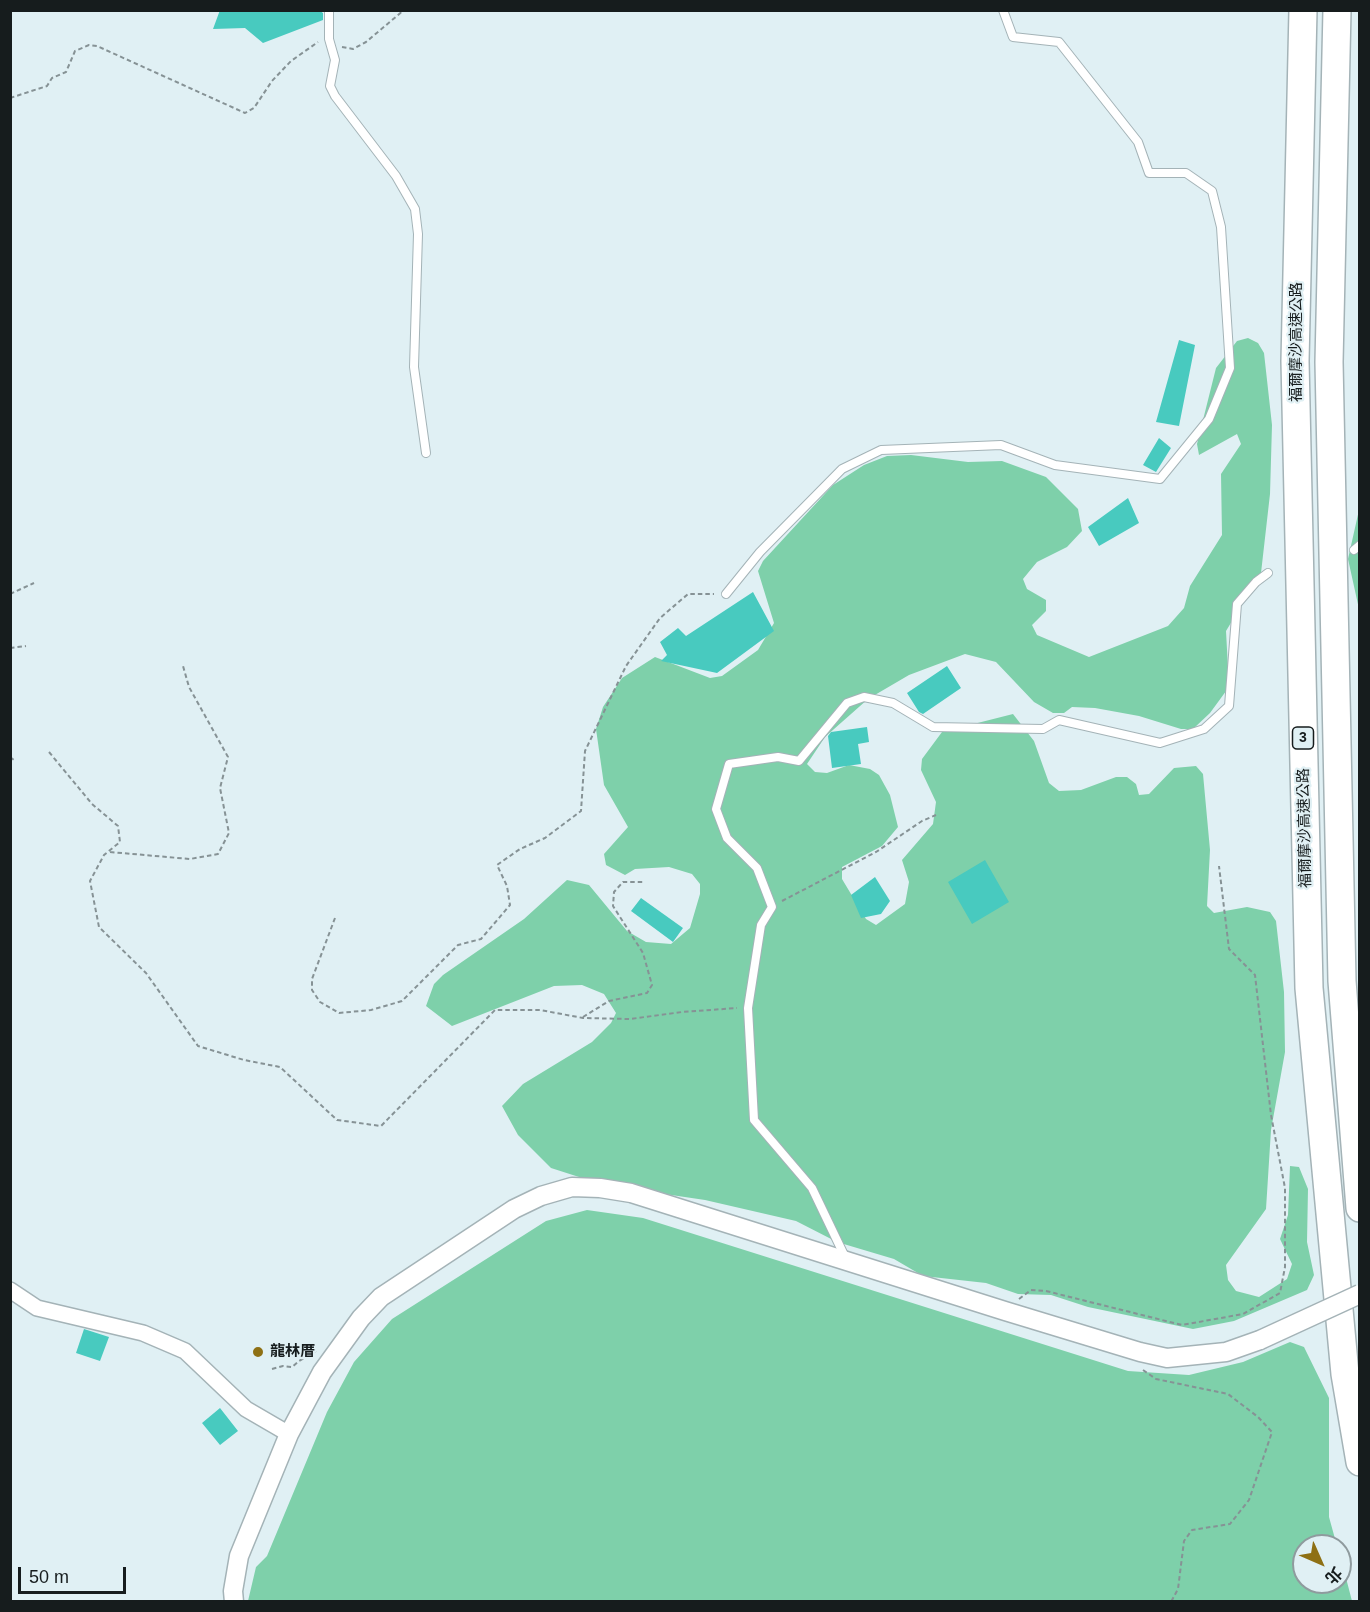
<!DOCTYPE html>
<meta charset="utf-8">
<style>
body{margin:0}
#map{position:relative;width:1370px;height:1612px;overflow:hidden;background:#e0f0f4;font-family:Arial,"Noto Sans TC",sans-serif}
canvas{display:block}
.frame{position:absolute;inset:0;border:12px solid #161c1d;pointer-events:none}
.north{position:absolute;left:1292px;top:1534px;width:60px;height:60px;box-sizing:border-box;background:#e0f0f4;border:2px solid #8f9b9e;border-radius:50%;rotate:135deg;font-size:16px;font-weight:700;line-height:24px;text-align:center;color:#161c1d}
.north::after{content:'';display:block;margin:auto;width:21px;height:27px;background:#8e7014;clip-path:polygon(50% 0,100% 100%,50% 72%,0 100%)}
.scale{position:absolute;left:18px;top:1567px;width:108px;height:27px;box-sizing:border-box;border:3px solid #161c1d;border-top:0;padding-left:8px;font-size:18px;line-height:21px;white-space:nowrap;color:#161c1d;-webkit-text-stroke:4px #e0f0f4;paint-order:stroke}
</style>
<div id="map">
<canvas width="1370" height="1612"></canvas>
<div class="frame"></div>
<div class="north">北</div>
<div class="scale">50 m</div>
</div>
<script>
const g = document.querySelector('canvas').getContext('2d');
g.lineJoin = 'round';
function fillPath(path, color) { g.fillStyle = color; g.fill(path, 'evenodd'); }
const poly = rows => new Path2D(rows.map(r => 'M' + r).join(''));
function strokePath(path, color, width, dash) { g.strokeStyle = color; g.lineWidth = width; g.lineCap = dash ? 'butt' : 'round'; g.setLineDash(dash || []); g.stroke(path); }
function write(font, color, halo, rows, align = 'center') {
  g.font = font + ' Arial,"Noto Sans TC",sans-serif'; g.lineWidth = 4.5; g.setLineDash([]); g.textBaseline = 'middle'; g.strokeStyle = halo; g.fillStyle = color; for (const [text, x, y, turn = 0] of rows) {
    g.save(); g.translate(x, y); g.rotate((+turn || 0) * Math.PI / 180); g.textAlign = isNaN(turn) ? turn : align; if (halo) g.strokeText(text, 0, 0); g.fillText(text, 0, 0); g.restore();
  }
}
const green = poly([
 [1248,338,1258,343,1264,353,1272,425,1270,494,1261,573,1226,631,1229,687,1210,713,1193,729,1181,729,1139,716,1095,708,1072,707,1064,713,1053,713,1034,702,996,662,965,654,909,675,868,699,825,737,807,764,815,772,827,773,849,765,870,769,879,775,890,795,898,827,882,846,842,867,842,879,866,919,876,925,905,904,909,882,902,860,933,824,936,802,921,770,922,759,942,732,1013,714,1034,741,1049,783,1059,791,1081,790,1116,777,1127,777,1136,784,1139,795,1149,794,1174,768,1196,766,1203,774,1210,850,1207,906,1214,913,1247,907,1270,912,1276,921,1284,992,1285,1052,1271,1130,1266,1209,1226,1265,1228,1280,1236,1291,1259,1297,1287,1279,1292,1264,1280,1239,1288,1215,1290,1166,1299,1167,1308,1189,1307,1242,1314,1275,1307,1290,1234,1321,1193,1329,1088,1307,1051,1295,1018,1294,986,1283,923,1276,894,1259,837,1242,796,1221,705,1200,604,1185,551,1168,518,1135,502,1106,523,1084,592,1042,611,1023,616,1013,604,994,582,985,554,986,452,1026,426,1006,434,984,443,975,524,919,567,880,589,885,627,931,646,942,671,944,690,928,700,894,700,884,692,874,669,867,635,869,625,875,606,865,604,854,628,827,604,785,596,729,603,707,622,678,655,657,710,678,722,676,758,650,774,623,758,571,763,561,833,485,864,465,887,456,911,455,968,462,1002,461,1046,477,1078,509,1082,531,1067,547,1037,562,1023,579,1027,589,1046,600,1046,611,1032,625,1037,635,1089,657,1168,626,1184,608,1190,586,1222,535,1221,474,1241,444,1237,434,1199,455,1197,444,1216,368,1237,341],
 [1359,510,1359,609,1348,559],
 [587,1210,643,1218,1128,1371,1189,1375,1243,1362,1290,1342,1304,1347,1329,1398,1329,1517,1337,1546,1304,1546,1304,1582,1340,1582,1340,1555,1352,1601,248,1601,256,1567,267,1556,327,1412,354,1362,392,1319,546,1221]
]);
const building = poly([
 [220,10,319,10,323,13,323,20,263,43,245,28,213,29],
 [1179,340,1195,345,1179,426,1156,422],
 [1159,438,1171,448,1156,472,1143,465],
 [1128,498,1139,523,1099,546,1088,527],
 [753,592,774,631,717,673,661,661,667,655,660,642,678,628,686,636],
 [947,666,961,688,923,714,919,712,907,693],
 [867,727,869,742,858,744,861,764,832,768,828,736,831,732],
 [985,860,1009,902,972,924,948,882],
 [875,877,890,901,881,914,861,918,851,895],
 [641,898,683,928,673,942,631,911],
 [84,1329,109,1337,100,1361,76,1353],
 [220,1408,238,1431,220,1445,202,1423]
]);
const path = poly([
 [342,47,353,49,366,42,404,10],
 [10,98,47,86,52,78,66,72,75,51,89,45,97,46,245,113,254,108,272,81,291,61,318,42],
 [10,594,34,583],
 [10,648,26,646],
 [49,752,92,804,118,826,120,842,104,855,90,881,99,927,146,973,198,1046,244,1060,280,1067,337,1120,381,1126,495,1010,540,1010,583,1018,630,1019,682,1012,737,1008],
 [10,757,14,760],
 [110,852,190,859,218,854,229,833,220,788,228,757,189,687,183,666],
 [782,901,876,852,922,821,936,815],
 [335,918,312,979,312,990,320,1002,339,1013,371,1010,402,1001,458,945,481,939,510,905,507,886,497,865,520,849,545,838,581,811,585,751,626,666,660,618,688,594,714,594],
 [583,1017,609,1001,647,993,652,985,643,953,613,906,614,892,623,882,644,882],
 [1019,1299,1031,1290,1046,1291,1182,1325,1243,1314,1280,1293,1285,1267,1285,1188,1271,1115,1255,975,1229,949,1219,866],
 [272,1369,283,1366,292,1367,299,1361,316,1351],
 [1143,1370,1156,1379,1228,1394,1258,1417,1272,1432,1249,1500,1230,1524,1192,1530,1184,1541,1178,1589,1171,1602]
]);
const service = poly([
 [329,10,329,39,335,60,330,86,335,96,396,176,415,209,418,234,414,367,426,453],
 [1354,550,1360,545],
 [726,594,760,552,842,469,881,450,1001,445,1055,465,1160,479,1209,419,1230,368,1221,227,1212,191,1186,173,1149,173,1138,142,1059,42,1013,37,1003,10],
 [845,1257,812,1188,754,1120,748,1008,761,925,772,907,757,868,727,838,716,809,729,764,778,757,799,761,847,703,864,697,893,703,933,727,1043,729,1059,720,1160,743,1204,729,1229,706,1237,604,1256,582,1268,573]
]);
const minor = poly([
 [10,1290,37,1308,143,1333,185,1351,246,1409,289,1434]
]);
const tertiary = poly([
 [234,1602,233,1591,239,1556,289,1434,322,1372,361,1318,381,1297,514,1209,541,1196,572,1187,600,1188,631,1193,1005,1311,1140,1352,1167,1358,1226,1352,1260,1340]
]);
const motorway = poly([
 [1303,10,1295,361,1309,988,1345,1374,1360,1462],
 [1337,10,1329,362,1342,981,1360,1208]
]);
const tertiaryBridge = poly([
 [1260,1340,1360,1294]
]);
const markers = [
 [258,1352,6,"#8e7014"]
];
const shields = [
 [1303,738,21]
];
const shieldNames = [
 ["3",1303,738]
];
const streetNames = [
 ["福爾摩沙高速公路",1297,342,-90],
 ["福爾摩沙高速公路",1305,828,-91]
];
const poiNames = [
 ["龍林厝",270,1352]
];
fillPath(green, '#7ed0aa');
fillPath(building, '#48cabf');
strokePath(service, '#a4b3b7', 10);
strokePath(minor, '#a4b3b7', 18);
strokePath(tertiary, '#a4b3b7', 21);
strokePath(motorway, '#a4b3b7', 30);
strokePath(path, '#869295', 2, [4.5, 3]);
strokePath(service, '#fff', 8);
strokePath(minor, '#fff', 15);
strokePath(tertiary, '#fff', 18);
strokePath(motorway, '#fff', 27);
strokePath(tertiaryBridge, '#a4b3b7', 21, []);
strokePath(tertiaryBridge, '#fff', 18);
for (const [x, y, r, color] of markers) { const dot = new Path2D(); dot.arc(x, y, r, 0, 2 * Math.PI); g.fillStyle = color; g.fill(dot); strokePath(dot, '#e0f0f4', 2); }
for (const [x, y, w] of shields) { const box = new Path2D(); box.roundRect(x - w / 2, y - 11, w, 22, 4.5); g.fillStyle = '#e0f0f4'; g.fill(box); strokePath(box, '#161c1d', 1.5); }
write('bold 14px', '#161c1d', null, shieldNames);
write('15px', '#161c1d', '#e0f0f4', streetNames);
write('bold 15px', '#161c1d', '#e0f0f4', poiNames, 'left');
</script>
